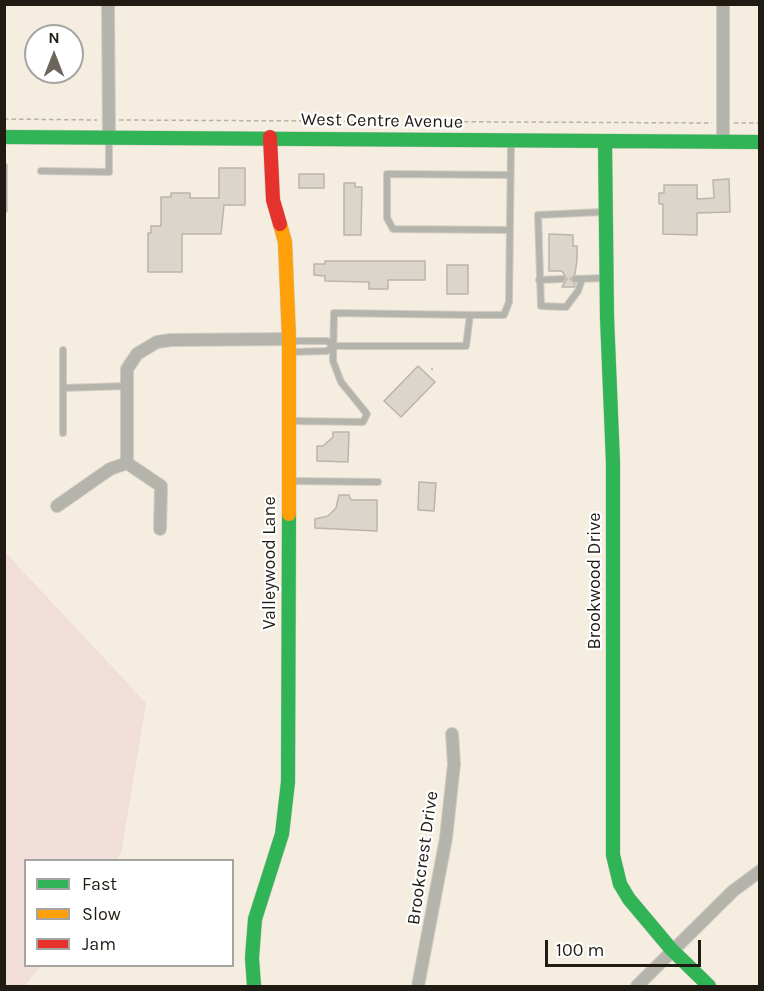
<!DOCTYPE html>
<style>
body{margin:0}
#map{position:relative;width:764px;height:991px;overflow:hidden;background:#f5eee0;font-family:Karla,sans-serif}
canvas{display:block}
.frame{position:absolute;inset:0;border:6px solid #201b13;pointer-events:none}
.legend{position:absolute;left:24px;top:859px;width:210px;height:108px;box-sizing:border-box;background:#fff;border:2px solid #a6a4a1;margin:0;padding:8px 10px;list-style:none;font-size:18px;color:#201b13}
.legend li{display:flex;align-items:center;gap:12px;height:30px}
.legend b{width:30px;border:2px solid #a6a4a1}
.north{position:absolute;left:24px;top:24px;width:60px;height:60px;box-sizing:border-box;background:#fff;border:2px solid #a6a4a1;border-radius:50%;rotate:0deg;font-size:16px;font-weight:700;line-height:24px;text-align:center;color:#201b13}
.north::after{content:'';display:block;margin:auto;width:21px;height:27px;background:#6b655b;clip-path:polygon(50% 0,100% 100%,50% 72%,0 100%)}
.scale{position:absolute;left:545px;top:940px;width:156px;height:27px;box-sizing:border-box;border:3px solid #201b13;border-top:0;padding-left:8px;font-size:18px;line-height:21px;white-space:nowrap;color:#201b13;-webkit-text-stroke:4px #fff;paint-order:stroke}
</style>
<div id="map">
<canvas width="764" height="991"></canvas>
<div class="frame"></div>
<ul class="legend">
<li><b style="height:8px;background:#30b455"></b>Fast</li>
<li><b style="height:8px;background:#ff9f0a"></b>Slow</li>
<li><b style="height:8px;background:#e5322d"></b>Jam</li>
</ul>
<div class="north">N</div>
<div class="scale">100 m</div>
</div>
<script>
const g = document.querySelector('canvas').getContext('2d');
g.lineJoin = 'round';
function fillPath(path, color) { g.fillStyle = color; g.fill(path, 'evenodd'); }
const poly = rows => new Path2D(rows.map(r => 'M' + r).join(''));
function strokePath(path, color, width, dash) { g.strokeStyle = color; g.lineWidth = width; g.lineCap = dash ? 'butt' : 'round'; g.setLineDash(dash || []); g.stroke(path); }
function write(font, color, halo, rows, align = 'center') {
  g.font = font + ' Karla,sans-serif'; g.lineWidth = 4.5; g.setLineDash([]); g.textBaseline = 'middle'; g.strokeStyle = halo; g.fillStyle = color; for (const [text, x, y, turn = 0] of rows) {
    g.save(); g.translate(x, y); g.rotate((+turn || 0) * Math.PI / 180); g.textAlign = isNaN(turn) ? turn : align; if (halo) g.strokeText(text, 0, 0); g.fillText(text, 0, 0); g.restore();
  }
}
const green = poly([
 [5,552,146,703,121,853,116,860,26,860,26,966,40,966,25,986,4,986]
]);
const building = poly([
 [219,168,245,168,245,205,224,205,221,234,182,234,182,272,148,272,148,233,151,233,151,226,161,226,161,197,171,197,171,193,190,193,190,198,219,198,219,168],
 [299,174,324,174,324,188,299,188,299,174],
 [729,179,730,212,697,213,697,235,663,234,663,204,659,204,659,193,664,193,664,185,697,185,697,199,714,198,713,180,729,179],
 [344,183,355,183,355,187,362,187,361,235,344,235,344,183],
 [549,234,573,235,573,246,577,246,577,260,575,274,570,279,575,284,574,287,562,287,567,279,562,271,549,271,549,234],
 [325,261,425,261,425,280,388,280,388,289,369,289,369,282,325,281,325,276,314,275,314,264,325,264,325,261],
 [447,265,468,265,468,294,447,294,447,265],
 [418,366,435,382,401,417,384,401,418,366],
 [333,432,349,432,348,462,317,461,317,446,323,446,333,437,333,432],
 [419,482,436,483,434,511,418,510,419,482],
 [339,495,349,495,351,500,377,500,377,531,315,528,315,519,328,516,336,508,339,495]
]);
const path = poly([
 [4,119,97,120],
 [119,120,712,123],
 [734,123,760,123],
 [432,368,432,370]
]);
const lane = poly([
 [4,166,4,210],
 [41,171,109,172,109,141],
 [510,230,393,229,387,218,387,174,510,175],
 [575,279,605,278],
 [582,279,578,291,566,307,541,306,538,215,602,212],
 [539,280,562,279],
 [290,341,327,341,334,346,327,351,292,352],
 [334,346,466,346,470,315,504,315,509,302,511,142],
 [63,350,63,433],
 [63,388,127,386],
 [292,421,363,422,367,414,341,382,333,361,334,313,470,315],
 [292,481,378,482]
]);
const street = poly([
 [108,4,109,137],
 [723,141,723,4],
 [127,463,127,369,137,354,157,342,171,340,289,339],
 [127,463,161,486,160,529],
 [57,506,110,469,127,463],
 [418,986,446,838,454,764,452,734],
 [637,986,733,891,760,871]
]);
const fast = poly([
 [4,137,760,142],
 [605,141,607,317,613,463,613,855,620,884,629,899,671,949,709,986],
 [254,986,252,958,255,919,282,834,288,782,289,514]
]);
const slow = poly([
 [280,224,285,242,289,339,289,514]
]);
const jam = poly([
 [270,137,273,200,280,224]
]);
const streetNames = [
 ["West Centre Avenue",382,121,1],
 ["Valleywood Lane",270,563,-90],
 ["Brookwood Drive",595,581,-90],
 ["Brookcrest Drive",423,858,-82]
];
fillPath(green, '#f2ded8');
fillPath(building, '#dcd5cc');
strokePath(building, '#bcb4ab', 1.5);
strokePath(lane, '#d1cbc1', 8);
strokePath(street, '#d1cbc1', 14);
strokePath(fast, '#d1cbc1', 15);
strokePath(slow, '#d1cbc1', 15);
strokePath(jam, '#d1cbc1', 15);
strokePath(path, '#b5b2aa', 1.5, [4.5, 3]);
strokePath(lane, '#b4b3ac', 6);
strokePath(street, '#b4b3ac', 12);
strokePath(fast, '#30b455', 14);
strokePath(slow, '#ff9f0a', 14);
strokePath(jam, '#e5322d', 14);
write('18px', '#201b13', '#fff', streetNames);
</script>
